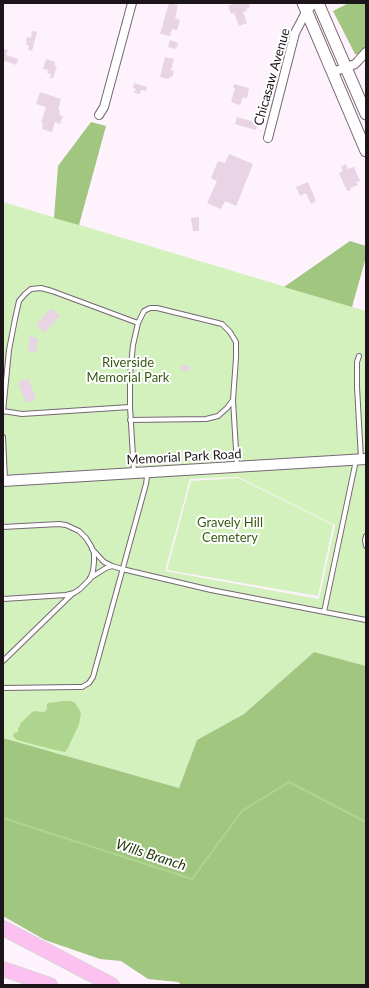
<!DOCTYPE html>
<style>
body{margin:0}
#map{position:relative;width:369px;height:988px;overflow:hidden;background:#fef2fc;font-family:Lato,sans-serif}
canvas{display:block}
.frame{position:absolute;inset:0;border:4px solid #1c151a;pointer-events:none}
</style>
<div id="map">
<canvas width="369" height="988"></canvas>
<div class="frame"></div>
</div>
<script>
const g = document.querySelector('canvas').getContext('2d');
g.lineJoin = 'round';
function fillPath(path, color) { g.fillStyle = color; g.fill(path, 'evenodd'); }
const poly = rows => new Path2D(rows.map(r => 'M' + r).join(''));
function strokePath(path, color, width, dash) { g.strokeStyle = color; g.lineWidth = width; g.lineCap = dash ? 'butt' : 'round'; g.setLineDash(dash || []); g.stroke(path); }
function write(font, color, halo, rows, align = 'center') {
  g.font = font + ' Lato,sans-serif'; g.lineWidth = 4; g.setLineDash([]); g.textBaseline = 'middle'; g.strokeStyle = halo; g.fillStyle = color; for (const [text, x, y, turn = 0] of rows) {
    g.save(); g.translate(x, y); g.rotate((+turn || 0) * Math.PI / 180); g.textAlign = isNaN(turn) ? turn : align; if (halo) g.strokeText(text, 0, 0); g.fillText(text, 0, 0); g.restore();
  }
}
const green = poly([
 [3,202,366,311,366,666,314,652,244,714,197,740,179,788,3,738],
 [238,477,335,525,319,599,165,571,190,479],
 [238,478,333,525,318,596,167,570,191,481]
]);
const forest = poly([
 [349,3,366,3,366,46,359,55,355,54,333,11],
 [91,122,106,126,79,225,54,218,58,166],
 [350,241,366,246,366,257,352,307,284,287],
 [314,652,366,666,366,985,182,985,178,982,148,979,121,961,100,959,45,940,3,916,3,738,179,788,197,740,244,714]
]);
const water = poly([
 [61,701,71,701,75,703,79,709,81,714,79,724,68,748,65,752,55,750,28,743,17,740,14,737,13,735,14,733,18,732,18,728,20,726,20,724,31,713,34,711,43,712,46,711,47,708,47,704,48,703,58,702]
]);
const stream = poly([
 [3,818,192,879,242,811,289,782,366,822]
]);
const building = poly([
 [169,3,178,5,175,18,180,20,177,30,172,29,170,36,160,34],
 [235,3,253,3,249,4,250,7,246,9,247,11,243,12,247,23,239,26,234,13,231,14,228,6],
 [32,31,37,32,32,51,28,50,29,45,26,45,27,37,31,38],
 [170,40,178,43,176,49,168,47],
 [3,49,8,50,6,55,18,59,16,65,5,61,4,62,3,61],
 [165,57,174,59,171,70,174,71,172,77,170,77,169,79,160,77],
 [46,59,55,62,54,65,57,66,53,78,50,78,51,74,47,73,48,70,43,69],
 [134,83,147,87,146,91,141,90,140,94,134,93,136,89,133,88],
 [234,84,249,88,247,98,243,97,240,105,231,102,235,88,233,88],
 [40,92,61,99,58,110,60,111,59,115,63,116,60,124,55,122,52,132,42,129,43,123,41,123,46,107,36,104],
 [237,117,258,123,256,130,235,124],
 [229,154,253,164,236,206,225,201,221,209,207,203,217,181,211,178,218,161,225,163],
 [346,164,348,169,354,167,360,181,356,182,358,185,350,188,351,190,347,191,339,173,343,171,341,167],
 [308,182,316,201,311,204,306,193,300,196,296,187],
 [199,217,199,231,193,231,191,218],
 [51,308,60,316,44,333,36,325],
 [30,336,38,338,36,352,28,351],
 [181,365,190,366,189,371,181,371],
 [28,378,36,399,26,403,18,383]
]);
const service = poly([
 [138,323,144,311,150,308,157,308,222,324,230,332,236,342,236,358,233,400,237,466],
 [359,356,357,362,357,387,361,459],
 [3,411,22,414,130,407],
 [3,412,9,350,15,319,19,301,25,294,31,289,41,288,52,291,138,323,133,345,130,376,130,407,134,473],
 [130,420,206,419,218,416,227,408,233,400],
 [3,437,5,480],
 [3,527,59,524,66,525,79,531,86,538,91,546,94,553,94,562,93,571,90,579,80,589,74,593,66,595,3,599],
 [366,536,365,540,366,546],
 [92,549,104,562,112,566,122,569,211,590,366,620],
 [90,578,106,568,112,566],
 [324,612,355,465,355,460],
 [3,661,72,594],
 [3,688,75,687,82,687,89,683,93,677,146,484,147,477,146,473]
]);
const minor = poly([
 [333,72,355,64,358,61,366,52],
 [99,115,104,107,132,3],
 [268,138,295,33,306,12,314,3]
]);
const tertiary = poly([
 [3,481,366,459]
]);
const secondary = poly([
 [303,3,366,151],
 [318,3,366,114]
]);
const motorway = poly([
 [3,928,112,985],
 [3,969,50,985]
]);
const streetNames = [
 ["Chicasaw Avenue",272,77,-74],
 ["Memorial Park Road",184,457,-3]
];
const parkNames = [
 ["Riverside",128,363],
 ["Memorial Park",128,378],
 ["Gravely Hill",230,523],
 ["Cemetery",230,538]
];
const waterNames = [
 ["Wills Branch",151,855,18]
];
fillPath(green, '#d3f1bc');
fillPath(forest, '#a0c680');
fillPath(water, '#aed58e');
strokePath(stream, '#aed58e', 2);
fillPath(building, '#e8d4e4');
strokePath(service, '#776674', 6);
strokePath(minor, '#776674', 10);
strokePath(tertiary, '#776674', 12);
strokePath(secondary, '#776674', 13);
strokePath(motorway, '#d6d5d6', 16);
strokePath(service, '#fff', 4);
strokePath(minor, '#fff', 8);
strokePath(tertiary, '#fff', 10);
strokePath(secondary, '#fff', 11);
strokePath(motorway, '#fcc1f1', 14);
write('13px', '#1c151a', '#fff', streetNames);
write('13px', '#385910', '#fff', parkNames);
write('italic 14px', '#1c3301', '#fff', waterNames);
</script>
